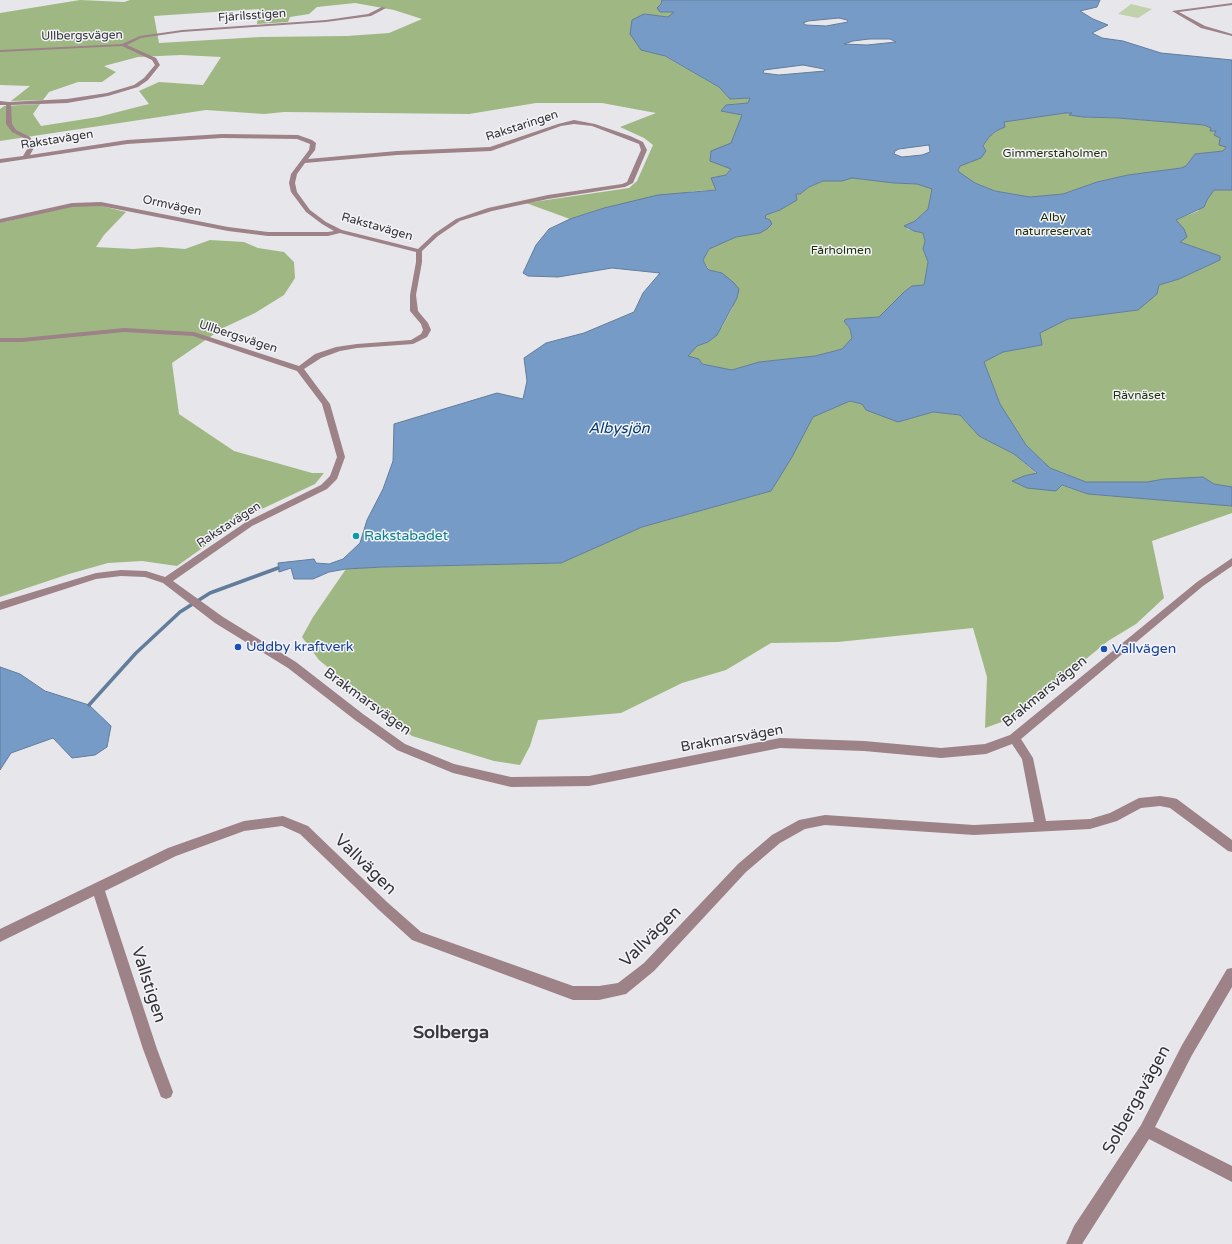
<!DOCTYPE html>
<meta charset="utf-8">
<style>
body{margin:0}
canvas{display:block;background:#e6e6eb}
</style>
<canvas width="1232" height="1244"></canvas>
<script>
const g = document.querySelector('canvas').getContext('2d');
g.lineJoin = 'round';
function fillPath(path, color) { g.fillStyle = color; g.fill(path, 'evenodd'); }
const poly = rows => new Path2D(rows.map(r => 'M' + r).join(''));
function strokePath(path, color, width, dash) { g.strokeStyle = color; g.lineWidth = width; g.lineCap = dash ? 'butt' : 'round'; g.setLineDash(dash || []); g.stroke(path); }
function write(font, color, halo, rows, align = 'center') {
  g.font = font + ' "Varela Round",sans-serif'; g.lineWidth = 3; g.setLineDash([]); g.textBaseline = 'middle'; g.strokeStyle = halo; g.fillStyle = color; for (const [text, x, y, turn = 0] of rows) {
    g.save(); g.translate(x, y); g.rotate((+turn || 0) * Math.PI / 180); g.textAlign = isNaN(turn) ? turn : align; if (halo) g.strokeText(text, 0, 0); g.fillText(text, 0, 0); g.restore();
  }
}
const green = poly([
 [1131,4,1152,9,1138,18,1118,14]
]);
const forest = poly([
 [80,0,124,2,130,0,662,0,661,4,675,12,668,17,644,14,641,49,664,56,719,87,730,99,750,98,748,103,726,105,722,111,742,115,731,169,717,190,695,191,604,208,570,219,526,203,629,188,637,181,653,145,644,138,620,127,656,113,602,103,536,103,469,114,284,112,264,114,206,110,0,141,0,109,4,106,40,104,33,114,41,126,98,117,149,104,139,91,159,82,203,85,221,57,181,55,138,57,104,66,116,72,102,82,78,82,49,92,43,100,11,101,30,86,0,85,0,13],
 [355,3,394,10,422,19,389,33,347,36,260,37,159,43,154,16,259,9,257,24,288,22,290,17,309,14,317,7],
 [1065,113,1074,113,1070,115,1083,117,1118,118,1204,125,1211,128,1210,130,1217,131,1220,140,1226,146,1224,151,1195,154,1186,166,1181,168,1128,175,1097,182,1063,194,1030,197,995,191,975,183,959,173,958,170,960,166,986,151,983,147,989,137,996,131,1005,127,1004,122],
 [852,178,894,183,917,184,932,189,928,209,907,229,923,233,925,241,923,249,928,262,924,285,913,286,904,292,879,317,846,319,847,326,850,329,852,339,842,349,815,356,759,362,732,370,702,364,699,359,687,356,697,346,708,342,722,327,733,307,722,273,709,270,703,260,709,249,736,237,760,233,766,215,780,210,797,200,796,194,800,194,809,187,823,181,842,181],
 [1214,190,1232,190,1232,487,1214,484,1203,477,1167,479,1147,482,1086,482,1050,468,1026,445,1000,404,984,362,1003,352,1042,345,1039,333,1068,319,1138,310,1159,285,1179,279,1220,260,1220,256,1180,242,1176,220,1198,211],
 [77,205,98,205,126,212,104,235,96,247,133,249,159,247,185,249,210,240,244,242,258,248,284,252,294,262,295,278,284,295,255,313,223,328,172,363,179,414,234,451,312,473,324,473,315,484,249,515,177,566,142,561,108,563,69,574,0,597,0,223],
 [850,401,862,404,898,422,933,412,960,415,979,436,1014,454,1037,474,1024,476,1061,485,1088,494,1232,506,1232,513,1152,541,1164,598,1136,624,1108,641,1015,717,985,728,987,677,973,628,838,642,771,643,726,670,682,683,621,713,538,720,530,746,520,765,494,761,412,736,319,660,302,637,313,617,346,569,383,567,561,563,642,527,771,491,813,417]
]);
const water = poly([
 [662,0,1100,0,1097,7,1080,11,1093,19,1108,25,1092,33,1102,38,1123,41,1161,53,1232,60,1232,190,1214,190,1207,200,1204,207,1176,220,1184,229,1187,237,1180,242,1220,256,1220,260,1179,279,1159,285,1157,294,1138,310,1068,319,1040,333,1042,345,1003,352,984,362,1000,404,1026,445,1050,468,1086,482,1147,482,1164,479,1203,477,1214,484,1232,487,1232,506,1088,494,1062,485,1056,491,1027,488,1012,481,1024,476,1037,473,1014,454,979,436,960,415,933,412,898,422,866,410,862,404,850,401,813,417,792,457,771,491,642,527,561,563,383,567,346,569,329,572,313,579,294,579,291,568,279,572,278,563,314,559,316,563,329,564,343,559,360,543,367,520,383,489,393,461,394,424,497,393,523,399,527,381,524,358,546,343,584,333,634,312,643,293,660,273,612,268,558,277,528,276,523,273,536,245,549,229,570,219,604,208,658,195,716,190,711,178,726,175,731,169,710,161,711,151,731,143,742,115,721,111,726,105,748,103,750,98,730,99,719,87,665,56,641,50,630,34,632,20,644,14,668,17,674,12,660,12,657,8,661,4,662,0],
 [839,18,847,20,848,22,826,26,806,25,803,23,808,21,839,18],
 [869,39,890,39,896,42,867,45,844,44,853,41,869,39],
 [803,65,824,69,825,71,779,75,763,73,764,70,803,65],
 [1065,113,1072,113,1069,115,1083,117,1118,118,1204,125,1211,128,1210,131,1216,131,1214,135,1220,138,1219,145,1226,147,1223,151,1195,154,1186,166,1181,168,1128,175,1097,182,1063,194,1030,197,995,191,975,183,959,172,958,170,960,166,981,158,986,151,983,146,989,137,996,131,1005,127,1004,122,1065,113],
 [929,145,930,152,922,155,902,157,894,154,895,151,899,149,929,145],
 [852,178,894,183,917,184,932,189,928,209,915,221,904,226,914,231,923,233,925,241,923,249,928,262,924,285,912,286,904,292,879,317,846,319,844,321,850,329,852,338,842,349,815,356,759,362,732,370,702,364,699,359,688,356,697,346,708,342,717,335,737,298,739,289,734,283,722,273,709,270,707,268,703,260,709,249,736,237,760,233,767,229,772,224,770,220,765,218,766,215,780,210,797,200,796,194,800,194,809,187,823,181,842,181,852,178],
 [0,667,20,674,45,691,89,705,111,726,107,747,95,755,72,758,53,738,11,753,0,770,0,667]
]);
const stream = poly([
 [89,705,136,653,180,612,210,593,278,568]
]);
const minor = poly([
 [1232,3,1232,5,1179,12,1205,26,1232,34,1232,36,1201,28,1172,11,1232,3],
 [382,7,386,8,371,16,326,22,182,32,141,38,127,45,156,58,160,65,148,80,138,87,108,96,67,103,11,105,12,124,16,130,30,137,35,146,30,155,127,140,222,134,298,135,312,140,316,143,315,150,308,159,397,151,490,147,558,124,574,120,595,124,630,136,643,142,647,150,633,183,625,187,548,199,492,211,460,221,438,236,422,251,422,262,416,295,418,311,428,323,431,330,427,337,413,344,357,348,340,351,321,358,304,369,330,404,345,457,337,479,327,489,252,526,173,581,223,617,296,662,363,714,405,744,454,764,511,777,589,776,780,738,864,741,941,748,985,744,1010,735,1197,582,1232,558,1232,566,1203,586,1021,739,1033,758,1046,821,1090,819,1110,813,1139,798,1160,796,1173,798,1177,799,1232,840,1232,852,1228,851,1170,808,1160,806,1141,808,1117,821,1090,829,974,835,825,825,805,829,780,843,746,872,654,971,626,994,599,1000,573,1000,412,940,379,910,300,834,282,826,244,831,176,856,105,891,157,1049,173,1092,171,1097,166,1099,161,1097,143,1049,94,896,0,942,0,929,168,848,244,821,283,816,308,826,387,902,421,932,573,986,599,986,618,983,644,963,738,864,772,835,799,820,825,815,974,825,1034,822,1022,759,1012,744,986,754,941,758,864,751,780,748,589,786,511,787,453,773,397,750,355,720,288,668,215,623,163,583,145,577,121,576,96,579,0,610,0,602,96,573,121,570,146,571,165,577,246,522,321,485,330,476,337,457,322,404,297,371,193,336,124,332,22,342,0,342,0,338,22,338,124,328,194,332,299,366,315,354,336,347,357,344,411,340,421,334,423,330,421,324,410,311,410,295,416,262,416,252,340,233,328,236,268,236,228,231,101,206,72,207,0,223,0,219,72,203,101,202,228,227,268,232,328,232,334,231,322,224,306,212,291,192,289,183,291,174,309,150,310,144,297,139,222,138,127,144,0,163,0,159,23,156,29,146,26,139,12,132,6,124,6,105,0,105,0,101,9,102,67,99,107,93,134,85,144,78,155,65,152,60,122,46,0,52,0,50,122,44,140,36,182,30,326,20,368,14,382,7],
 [574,124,592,126,639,144,641,150,627,182,622,184,548,195,488,208,456,219,434,234,418,249,342,230,326,222,310,210,297,192,295,183,297,174,305,163,397,155,491,151,561,126,574,124],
 [1232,968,1232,987,1192,1055,1155,1127,1232,1166,1232,1182,1149,1139,1082,1244,1066,1244,1074,1226,1141,1125,1182,1045,1227,969,1232,968]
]);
const markers = [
 [356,536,4,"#0f9aa8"],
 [238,647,4,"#1a4fb4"],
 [1104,649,4,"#1a4fb4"]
];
const farStreetnames = [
 ["Fjärilsstigen",252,16,-4],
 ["Ullbergsvägen",82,36,-1],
 ["Rakstaringen",522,126,-18],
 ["Rakstavägen",57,140,-9],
 ["Ormvägen",172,206,12],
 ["Rakstavägen",377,227,16],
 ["Ullbergsvägen",238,337,18],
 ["Rakstavägen",229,525,-33]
];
const farParknames = [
 ["Gimmerstaholmen",1055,154],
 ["Alby",1053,218],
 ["naturreservat",1053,232],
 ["Fårholmen",841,251],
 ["Rävnäset",1139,396]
];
const cultureNames = [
 ["Rakstabadet",364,536]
];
const transitNames = [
 ["Uddby kraftverk",246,647],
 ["Vallvägen",1112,649]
];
const streetNames = [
 ["Brakmarsvägen",1045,692,-39],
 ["Brakmarsvägen",367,702,36],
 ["Brakmarsvägen",732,739,-10]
];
const waterNames = [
 ["Albysjön",619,429]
];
const nearStreetnames = [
 ["Vallvägen",365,865,44],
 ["Vallvägen",651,937,-45],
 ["Vallstigen",148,985,72],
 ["Solbergavägen",1137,1100,-61]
];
const nearNeighbourhoodnames = [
 ["Solberga",451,1033]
];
fillPath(green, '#bfd2ab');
fillPath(forest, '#9fb883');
fillPath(water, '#769bc7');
strokePath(water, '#627c9b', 1);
strokePath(stream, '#627c9b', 3.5);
fillPath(minor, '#9d8288');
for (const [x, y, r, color] of markers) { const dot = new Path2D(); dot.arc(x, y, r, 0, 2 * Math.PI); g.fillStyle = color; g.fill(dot); strokePath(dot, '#f3f3f8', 1.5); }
write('12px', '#323335', '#f3f3f8', farStreetnames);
write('12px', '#1f2f07', '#f3f3f8', farParknames);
write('14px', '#0d838f', '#f3f3f8', cultureNames, 'left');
write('14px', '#164399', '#f3f3f8', transitNames, 'left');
write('14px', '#323335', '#f3f3f8', streetNames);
write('italic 15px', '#053c72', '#f3f3f8', waterNames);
write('17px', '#323335', '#f3f3f8', nearStreetnames);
write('bold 18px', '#3a3a3e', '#f3f3f8', nearNeighbourhoodnames);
</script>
